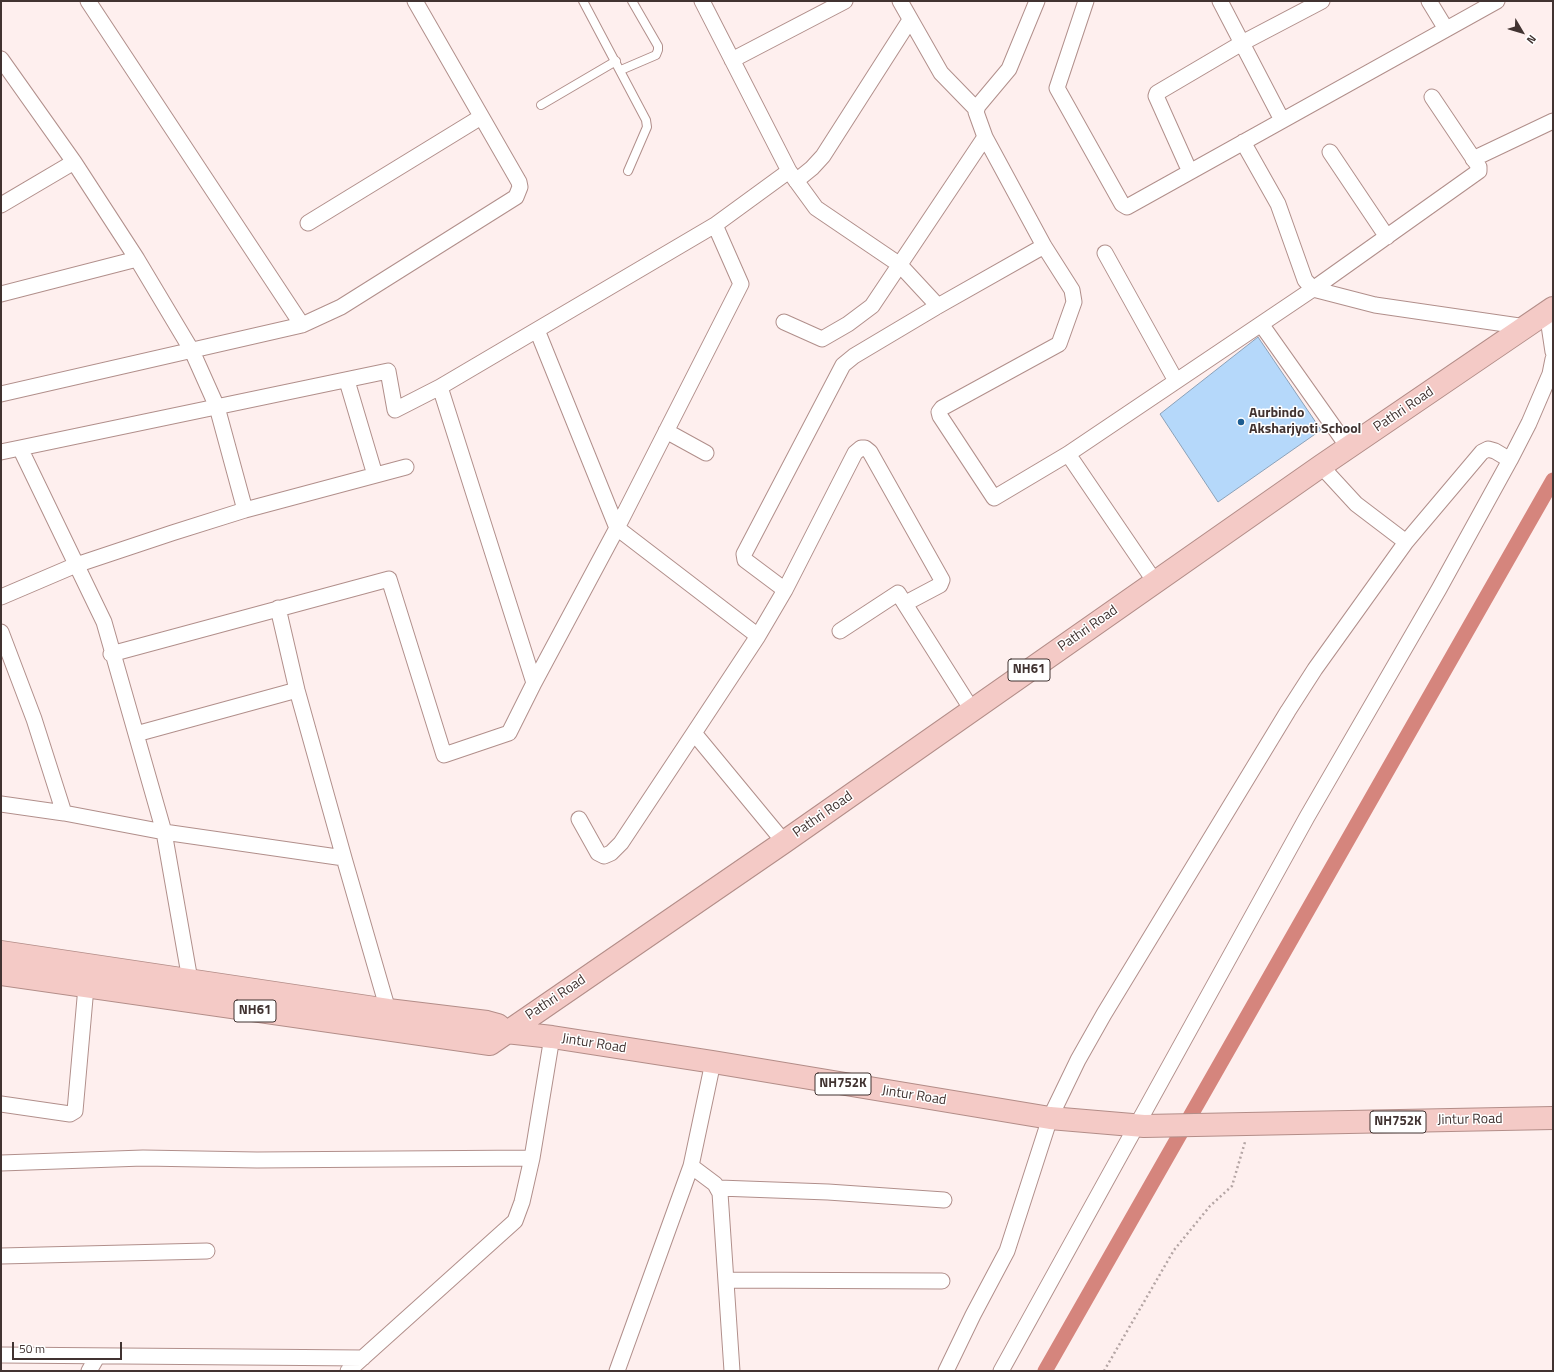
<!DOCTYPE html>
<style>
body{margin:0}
#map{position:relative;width:1554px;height:1372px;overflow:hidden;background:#feefee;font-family:"Titillium Web",sans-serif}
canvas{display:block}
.frame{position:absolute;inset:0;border:2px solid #413331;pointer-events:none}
.north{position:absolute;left:1502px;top:12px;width:40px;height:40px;-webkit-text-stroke:3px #fff;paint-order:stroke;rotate:128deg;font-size:11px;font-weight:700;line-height:16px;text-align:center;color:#413331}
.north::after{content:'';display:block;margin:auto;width:14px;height:18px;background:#413331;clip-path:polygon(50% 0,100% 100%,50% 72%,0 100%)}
.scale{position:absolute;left:12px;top:1342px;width:110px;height:18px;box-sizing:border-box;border:2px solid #413331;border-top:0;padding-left:5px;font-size:12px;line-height:14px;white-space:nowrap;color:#413331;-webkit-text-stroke:3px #fff;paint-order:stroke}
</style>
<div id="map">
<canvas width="1554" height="1372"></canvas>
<div class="frame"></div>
<div class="north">N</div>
<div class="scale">50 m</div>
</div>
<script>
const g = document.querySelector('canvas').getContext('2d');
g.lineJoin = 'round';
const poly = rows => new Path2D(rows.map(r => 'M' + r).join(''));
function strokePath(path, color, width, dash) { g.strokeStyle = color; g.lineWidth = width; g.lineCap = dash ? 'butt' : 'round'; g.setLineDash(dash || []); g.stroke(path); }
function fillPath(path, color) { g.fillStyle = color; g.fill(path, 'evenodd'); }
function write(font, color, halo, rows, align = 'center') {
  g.font = font + ' "Titillium Web",sans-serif'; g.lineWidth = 3; g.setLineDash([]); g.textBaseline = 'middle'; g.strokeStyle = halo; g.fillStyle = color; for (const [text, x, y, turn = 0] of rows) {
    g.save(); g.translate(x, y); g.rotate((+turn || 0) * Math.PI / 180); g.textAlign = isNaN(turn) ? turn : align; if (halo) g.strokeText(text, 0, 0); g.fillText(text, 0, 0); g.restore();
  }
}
const canal = poly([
 [1045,1371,1553,480]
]);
const building = poly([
 [1258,337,1321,430,1218,502,1160,414,1258,337]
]);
const path = poly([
 [1104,1371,1174,1250,1210,1206,1232,1186,1245,1142]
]);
const service = poly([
 [583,1,646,120,647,127,628,171],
 [621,70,656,55,658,50,658,46,632,1],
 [541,105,616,61]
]);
const minor = poly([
 [88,1,302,325],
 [900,1,941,73,976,109],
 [1037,1,1009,69,978,106,976,112,985,137,1044,246,1072,290,1074,302,1059,344,942,408,939,412,940,416,994,498,1068,454,1313,289,1479,171,1479,167,1432,97],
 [1086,1,1057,88,1122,204,1127,207,1497,1],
 [1220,1,1282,120],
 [1429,1,1446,29],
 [1,59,74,162,137,259,192,351,217,407,245,510],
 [732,60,845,1],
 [1243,142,1278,204,1305,280,1313,289,1375,305,1526,327],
 [1330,152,1387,237],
 [1473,159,1553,121],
 [789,171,816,208,900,265,938,306],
 [1190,172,1156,96,1157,93,1242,43,1322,1],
 [796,181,812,168,823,156,910,20],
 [1,205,74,162],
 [308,223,481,117],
 [1105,253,1176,381],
 [1,294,137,259],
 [1547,312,1553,352],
 [784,322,822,339,848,324,872,306,985,137],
 [1261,324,1348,447],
 [537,330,617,528],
 [347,381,375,475],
 [440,387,715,225],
 [1,394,302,325,341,307,516,197,520,187,519,182,415,1],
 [666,431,706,453],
 [20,448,388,371,395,410,440,387,534,683,509,733,444,755,389,579,111,654],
 [1,452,20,448,104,622,164,832,190,980],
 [1068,454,1155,582],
 [1321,466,1356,504,1406,542],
 [617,528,741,284,715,225,789,171,702,1],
 [785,590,745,560,744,554,843,365,854,356,938,306,1044,246],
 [1,597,76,565,172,533,245,510,406,467],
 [278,608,297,690,344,858],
 [840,631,898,593,972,710],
 [1,632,34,719,64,813],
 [758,636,785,590,855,453,861,448,865,448,870,452,942,580,940,585,906,603],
 [534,683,617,528,758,636,694,733,784,842],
 [136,734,297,690],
 [1,804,64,813,164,832,344,858,388,1010],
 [579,819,598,853,604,856,611,853,621,843,694,733],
 [1,1104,70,1114,75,1111,86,987],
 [1,1163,143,1158,257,1160,532,1158],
 [691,1166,715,1184,720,1193,732,1371],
 [719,1188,828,1192,944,1200],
 [1,1256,207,1251],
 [727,1280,942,1281],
 [1,1355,363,1358],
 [89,1371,97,1357],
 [348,1371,515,1221,522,1202,532,1158,552,1037],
 [617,1371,691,1166,713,1062],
 [946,1371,973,1315,1007,1251,1050,1118,1078,1060,1104,1014,1288,711,1315,669,1406,542,1482,452,1488,449,1495,451,1510,460],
 [1001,1371,1307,817,1439,589,1510,460,1529,423,1550,374,1553,359]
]);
const trunk = poly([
 [1,952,388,1010,487,1022,498,1025,506,1032,552,1037,713,1062,1050,1118,1144,1126,1553,1118],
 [1,974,490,1044,784,842,1321,466,1553,308]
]);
const markers = [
 [1241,422,4,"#1b5c91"]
];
const shields = [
 [1029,670,42],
 [255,1011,42],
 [843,1084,56],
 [1398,1122,56]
];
const shieldNames = [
 ["NH61",1029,670],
 ["NH61",255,1011],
 ["NH752K",843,1084],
 ["NH752K",1398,1122]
];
const streetNames = [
 ["Pathri Road",1404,410,-34],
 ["Pathri Road",1088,629,-35],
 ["Pathri Road",823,815,-35],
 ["Pathri Road",556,998,-34],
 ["Jintur Road",594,1044,9],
 ["Jintur Road",914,1096,9],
 ["Jintur Road",1470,1120,-1]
];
const poiNames = [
 ["Aurbindo",1249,414],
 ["Aksharjyoti School",1249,430]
];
strokePath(canal, '#d5857d', 15);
fillPath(building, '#b5d8fa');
strokePath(building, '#8ba1b8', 1);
strokePath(service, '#b18f8b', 10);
strokePath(minor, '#b18f8b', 17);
strokePath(trunk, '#b38d88', 24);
strokePath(path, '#b4a5a4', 2.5, [2, 3]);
strokePath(service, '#fff', 8);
strokePath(minor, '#fff', 15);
strokePath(trunk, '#f4cac6', 22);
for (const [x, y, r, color] of markers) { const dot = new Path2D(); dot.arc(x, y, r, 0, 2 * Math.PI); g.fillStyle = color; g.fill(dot); strokePath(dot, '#fff', 1.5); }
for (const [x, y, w] of shields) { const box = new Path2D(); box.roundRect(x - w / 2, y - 11, w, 22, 3); g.fillStyle = '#fff'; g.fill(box); strokePath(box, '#413331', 1); }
write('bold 13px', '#413331', null, shieldNames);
write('14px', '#413331', '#fff', streetNames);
write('bold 14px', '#413331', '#fff', poiNames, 'left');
</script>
